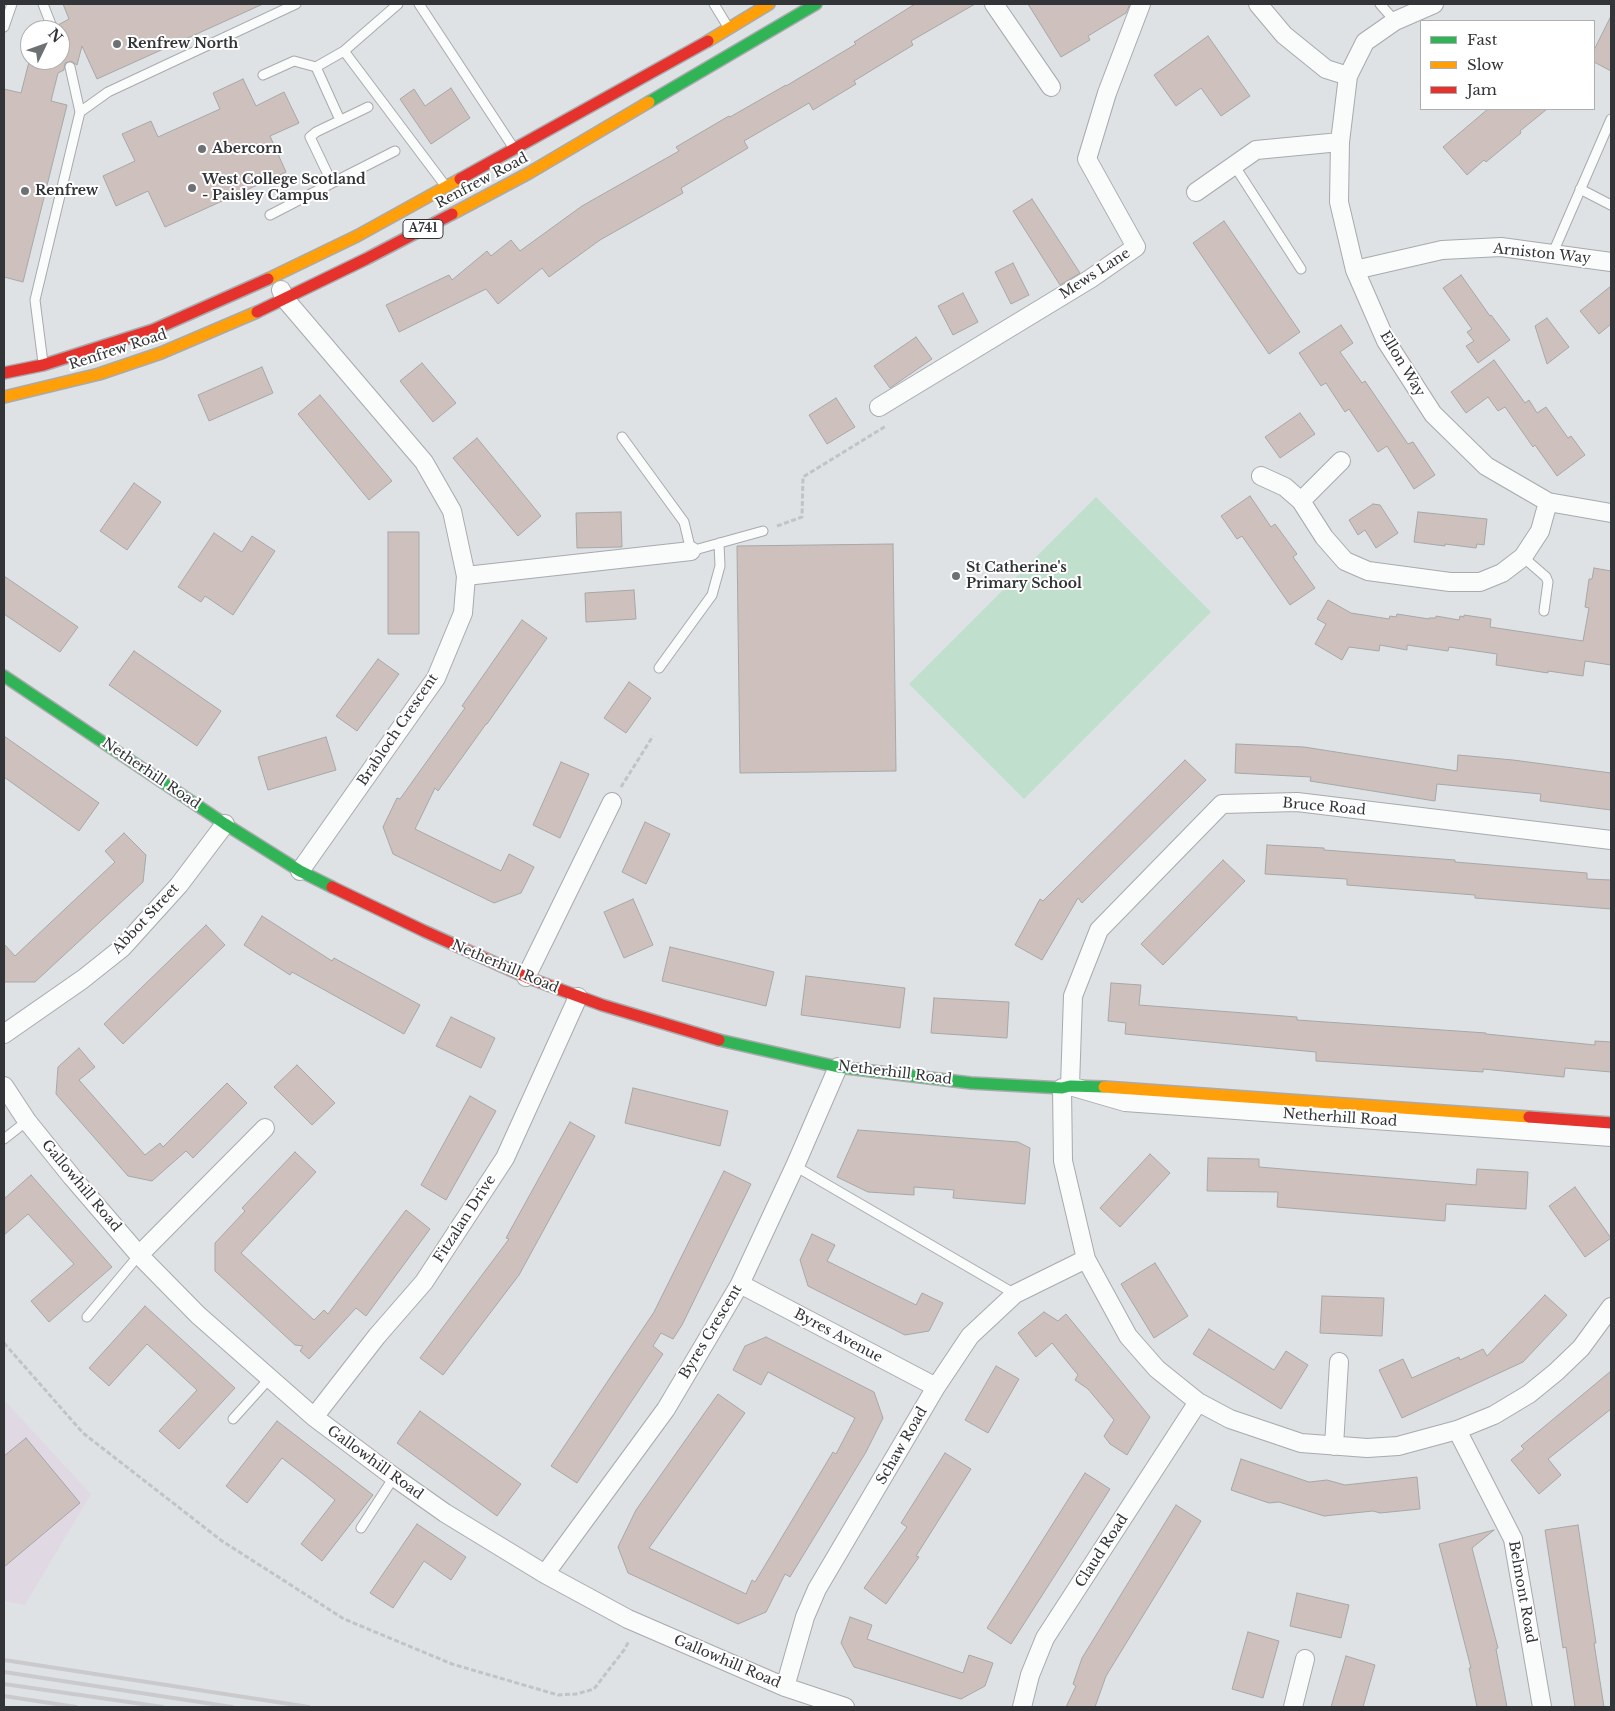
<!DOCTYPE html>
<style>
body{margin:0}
#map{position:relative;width:1615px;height:1711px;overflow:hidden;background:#dee2e5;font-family:"Libre Baskerville",serif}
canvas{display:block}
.frame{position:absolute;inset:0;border:5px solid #323437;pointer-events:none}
.legend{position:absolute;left:1420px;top:20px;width:175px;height:90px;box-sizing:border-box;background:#fff;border:1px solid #adaeaf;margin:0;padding:6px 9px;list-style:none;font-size:15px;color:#323437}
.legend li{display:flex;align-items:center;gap:10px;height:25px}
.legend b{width:25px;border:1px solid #adaeaf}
.north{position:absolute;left:20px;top:20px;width:50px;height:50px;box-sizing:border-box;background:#fff;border:1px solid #adaeaf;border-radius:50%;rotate:48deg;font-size:14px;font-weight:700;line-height:20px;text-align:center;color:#323437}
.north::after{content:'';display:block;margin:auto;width:18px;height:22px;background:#6e7174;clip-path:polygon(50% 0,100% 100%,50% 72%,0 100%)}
</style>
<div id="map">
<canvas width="1615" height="1711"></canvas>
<div class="frame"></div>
<ul class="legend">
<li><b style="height:6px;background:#30b455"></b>Fast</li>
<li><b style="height:6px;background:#ff9f0a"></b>Slow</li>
<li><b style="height:6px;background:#e5322d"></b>Jam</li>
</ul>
<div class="north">N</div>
</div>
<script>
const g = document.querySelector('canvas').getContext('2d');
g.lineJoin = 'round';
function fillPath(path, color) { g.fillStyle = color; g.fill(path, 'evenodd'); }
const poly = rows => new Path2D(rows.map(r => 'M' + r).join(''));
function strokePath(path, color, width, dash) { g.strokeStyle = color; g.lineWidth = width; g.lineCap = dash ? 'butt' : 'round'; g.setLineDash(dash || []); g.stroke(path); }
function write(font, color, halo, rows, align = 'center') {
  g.font = font + ' "Libre Baskerville",serif'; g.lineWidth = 4; g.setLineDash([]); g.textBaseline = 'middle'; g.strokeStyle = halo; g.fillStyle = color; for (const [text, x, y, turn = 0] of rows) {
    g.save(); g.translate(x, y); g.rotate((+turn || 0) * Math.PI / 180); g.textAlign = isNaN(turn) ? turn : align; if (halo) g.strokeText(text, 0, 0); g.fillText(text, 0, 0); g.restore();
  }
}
const industrial = poly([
 [4,1400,91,1494,25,1605,4,1601]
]);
const green = poly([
 [1096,497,1211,612,1024,799,909,684]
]);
const building = poly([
 [63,4,263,4,97,79,82,46,77,65,71,61,65,63,64,70,58,73,51,101,67,105,23,282,4,277,4,89,21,93,30,58,30,60,60,60,60,30,57,30,58,25,69,19,63,4],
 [915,4,975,4,911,41,913,45,854,81,856,84,813,110,809,103,744,141,748,148,681,188,683,193,600,240,549,277,542,268,498,304,486,289,399,332,386,305,449,275,452,280,487,251,491,256,511,240,520,251,582,206,679,151,676,147,729,116,730,117,786,85,786,86,856,44,854,42,915,4],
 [1028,4,1130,4,1126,13,1088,36,1090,40,1061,57,1028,4],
 [1611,16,1611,71,1594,62,1594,50,1611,16],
 [1208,36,1250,96,1221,116,1201,88,1176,106,1154,75,1208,36],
 [243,79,256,106,284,92,299,123,270,136,286,172,165,227,148,191,116,206,103,176,135,161,122,134,151,121,158,137,220,109,213,93,243,79],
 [451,88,470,118,431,144,400,99,414,89,425,106,451,88],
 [1488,109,1547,109,1520,131,1521,133,1486,162,1484,160,1467,175,1443,147,1488,109],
 [1032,199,1080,273,1060,285,1013,211,1032,199],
 [1224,221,1300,332,1269,354,1193,243,1224,221],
 [1013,263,1029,295,1011,304,995,272,1013,263],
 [1461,275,1490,316,1491,315,1510,340,1478,363,1466,346,1474,341,1467,332,1472,329,1443,288,1461,275],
 [1611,286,1611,324,1599,334,1580,311,1611,286],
 [963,293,978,322,953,335,938,306,963,293],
 [1547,318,1569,347,1547,364,1535,326,1547,318],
 [1341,325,1353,343,1340,352,1362,383,1365,381,1408,444,1413,442,1435,475,1414,489,1387,446,1378,452,1349,409,1345,412,1326,383,1321,386,1299,353,1341,325],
 [916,337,932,359,890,388,874,366,916,337],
 [1494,360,1525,403,1529,400,1537,413,1546,407,1568,438,1571,436,1585,455,1557,476,1535,445,1533,447,1505,407,1498,411,1488,397,1466,413,1451,392,1494,360],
 [422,363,456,403,433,422,400,381,422,363],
 [262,367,273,393,209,421,198,395,262,367],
 [320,395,392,481,369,500,298,414,320,395],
 [836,398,855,427,827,444,809,415,836,398],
 [1300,413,1315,434,1280,458,1265,437,1300,413],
 [477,438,541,516,518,536,453,458,477,438],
 [134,483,161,502,127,550,100,531,134,483],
 [1250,496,1271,527,1275,524,1297,554,1293,557,1315,588,1290,605,1242,536,1237,539,1221,516,1250,496],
 [1373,504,1380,505,1398,533,1376,548,1365,530,1358,535,1349,520,1373,504],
 [621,512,622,547,577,548,576,513,621,512],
 [1418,512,1487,519,1484,545,1477,544,1476,548,1445,544,1445,546,1414,542,1418,512],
 [388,532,419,532,419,634,388,634,388,532],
 [214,533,242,552,252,536,275,551,233,615,205,596,201,602,178,587,214,533],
 [893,544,896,771,740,773,737,546,893,544],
 [1594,568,1611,571,1611,665,1585,661,1583,676,1548,671,1548,673,1496,665,1497,654,1449,647,1448,651,1407,645,1407,650,1380,645,1379,651,1349,647,1342,660,1315,644,1326,624,1317,619,1328,600,1351,613,1389,619,1390,616,1396,617,1397,614,1429,619,1429,618,1436,618,1436,616,1459,620,1460,616,1464,617,1464,615,1491,619,1490,627,1583,641,1589,608,1585,607,1589,579,1592,579,1594,568],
 [4,576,78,627,60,652,4,614,4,576],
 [634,590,636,619,586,622,585,593,634,590],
 [522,620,547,638,487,724,486,724,438,791,435,788,415,829,501,871,509,854,534,867,521,893,494,903,393,854,383,827,397,798,400,799,465,708,462,706,522,620],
 [134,651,221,711,197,746,109,685,134,651],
 [378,659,399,674,357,731,336,716,378,659],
 [629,682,651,698,626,733,604,718,629,682],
 [4,736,99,803,79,831,4,777,4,736],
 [326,737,336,770,268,790,258,757,326,737],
 [1236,744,1304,747,1457,771,1458,755,1513,760,1611,773,1611,810,1540,801,1541,794,1437,784,1435,801,1310,781,1311,777,1235,773,1236,744],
 [1185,760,1206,780,1082,903,1078,898,1042,960,1015,945,1040,899,1043,901,1185,760],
 [561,762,589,774,560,838,533,825,561,762],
 [645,822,670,834,646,884,622,872,645,822],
 [124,833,146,855,143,882,35,982,4,982,4,944,15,956,115,862,105,851,124,833],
 [1267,845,1324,848,1324,850,1455,860,1455,862,1587,873,1587,879,1611,880,1611,909,1475,898,1475,895,1347,885,1347,879,1265,874,1267,845],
 [1223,860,1245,881,1163,965,1141,944,1223,860],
 [633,899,653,945,624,958,604,912,633,899],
 [262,916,332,961,334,958,420,1005,404,1034,292,972,290,975,244,945,262,916],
 [206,925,225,945,123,1044,104,1024,206,925],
 [670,947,774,972,766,1006,662,981,670,947],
 [806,976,905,988,900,1028,801,1015,806,976],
 [1111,983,1141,985,1139,1005,1297,1017,1297,1020,1486,1033,1486,1034,1595,1045,1595,1041,1611,1042,1611,1072,1565,1068,1564,1077,1483,1069,1483,1072,1316,1061,1316,1052,1125,1034,1126,1023,1108,1021,1111,983],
 [934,998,1009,1002,1007,1038,931,1033,934,998],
 [451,1017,495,1038,481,1068,436,1046,451,1017],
 [79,1048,95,1067,79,1080,145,1155,160,1143,163,1147,227,1083,247,1103,193,1158,186,1151,152,1181,128,1176,56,1094,58,1067,79,1048],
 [297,1065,335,1103,312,1125,274,1087,297,1065],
 [633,1088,728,1111,720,1146,625,1123,633,1088],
 [470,1096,496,1111,446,1200,421,1185,470,1096],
 [570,1122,595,1136,519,1275,443,1375,420,1358,509,1239,506,1238,570,1122],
 [858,1130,1018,1142,1030,1148,1025,1204,953,1198,954,1190,914,1187,914,1195,868,1192,837,1177,858,1130],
 [295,1152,316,1172,241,1253,314,1320,324,1310,328,1314,406,1210,430,1229,366,1316,356,1308,309,1359,300,1351,303,1346,295,1345,215,1271,215,1243,245,1211,242,1208,295,1152],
 [1150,1154,1170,1173,1120,1227,1100,1208,1150,1154],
 [1208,1158,1259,1159,1259,1167,1476,1185,1477,1169,1528,1172,1526,1209,1446,1204,1445,1221,1277,1207,1278,1192,1207,1191,1208,1158],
 [724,1171,751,1184,682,1325,673,1339,661,1333,653,1346,663,1354,577,1483,551,1466,654,1312,724,1171],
 [31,1175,112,1267,49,1322,31,1301,74,1264,28,1214,4,1235,4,1199,31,1175],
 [1575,1187,1611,1238,1585,1257,1549,1206,1575,1187],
 [812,1234,835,1245,827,1261,916,1305,922,1293,943,1303,929,1331,905,1335,808,1286,800,1260,812,1234],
 [1155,1263,1188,1316,1154,1338,1121,1284,1155,1263],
 [1545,1295,1567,1315,1523,1362,1402,1418,1379,1370,1403,1359,1412,1378,1459,1357,1460,1360,1483,1349,1487,1356,1545,1295],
 [1322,1296,1384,1298,1382,1336,1320,1333,1322,1296],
 [145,1306,235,1388,179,1449,159,1431,197,1390,171,1366,147,1344,109,1386,89,1368,145,1306],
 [1044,1312,1058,1321,1066,1314,1150,1417,1127,1455,1110,1444,1104,1436,1114,1420,1088,1389,1075,1380,1078,1375,1052,1343,1036,1357,1018,1333,1044,1312],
 [1209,1329,1274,1370,1286,1351,1308,1365,1281,1409,1193,1354,1209,1329],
 [766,1337,874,1392,883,1418,866,1452,790,1577,785,1574,766,1612,738,1624,628,1573,618,1547,636,1510,718,1394,745,1413,649,1548,746,1594,752,1580,755,1582,833,1452,836,1454,855,1418,768,1372,761,1385,733,1370,745,1346,766,1337],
 [996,1366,1019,1379,988,1433,965,1420,996,1366],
 [1611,1371,1611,1409,1548,1459,1561,1475,1539,1494,1511,1460,1524,1449,1521,1446,1611,1371],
 [420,1411,521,1484,497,1516,397,1443,420,1411],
 [277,1421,373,1495,322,1561,301,1544,335,1500,308,1478,282,1458,247,1503,226,1486,277,1421],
 [26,1438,80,1503,4,1567,4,1456,26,1438],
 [945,1453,971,1469,916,1556,919,1557,886,1604,864,1588,907,1527,901,1523,945,1453],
 [1241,1459,1309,1482,1327,1480,1345,1485,1417,1477,1420,1509,1380,1513,1373,1511,1324,1516,1279,1502,1269,1503,1231,1490,1241,1459],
 [1085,1473,1110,1489,1011,1644,987,1628,1085,1473],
 [1176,1505,1201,1521,1106,1676,1095,1707,1066,1707,1076,1686,1073,1684,1082,1658,1176,1505],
 [417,1524,466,1557,451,1580,424,1561,393,1608,370,1593,417,1524],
 [1578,1525,1596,1643,1594,1643,1604,1707,1575,1707,1566,1647,1563,1648,1545,1530,1578,1525],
 [1494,1530,1472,1548,1498,1648,1496,1649,1507,1707,1477,1707,1469,1668,1471,1668,1439,1544,1494,1530],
 [1297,1593,1349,1605,1341,1638,1290,1626,1297,1593],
 [850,1617,872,1625,867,1639,963,1673,969,1655,993,1663,985,1686,961,1699,854,1667,841,1643,850,1617],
 [1248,1632,1279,1641,1263,1698,1232,1689,1248,1632],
 [1346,1656,1375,1665,1363,1707,1331,1707,1346,1656]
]);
const path = poly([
 [777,526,802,517,803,477,886,426],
 [621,787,653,736],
 [4,1343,83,1433,222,1541,344,1619,452,1664,558,1695,576,1694,594,1689,624,1650,629,1641]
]);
const lane = poly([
 [43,4,52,27],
 [419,4,513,147],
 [714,4,728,27],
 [1380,4,1395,21],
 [4,27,12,4],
 [344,51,398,4],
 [70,67,80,112],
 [316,67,344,51,444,184],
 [263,75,294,61,316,67,340,120],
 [1234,165,1301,269],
 [332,183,395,151],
 [1580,189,1611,205],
 [270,215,332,183,310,137,316,132,368,107],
 [1552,255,1611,119],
 [43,363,35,300,80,112,108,92,296,4],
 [622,437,684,522,691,551,763,531],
 [1523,557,1546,577,1548,582,1544,611],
 [659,668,712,595,720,566,719,543],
 [4,1139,27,1121],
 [795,1166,1015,1294],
 [87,1317,139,1255],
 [233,1419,269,1379],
 [361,1528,394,1477]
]);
const street = poly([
 [994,4,1051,87],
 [1258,4,1284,35,1326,69,1348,76],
 [1434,4,1395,21,1365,42,1348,76,1340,142,1339,202,1355,270,1386,341,1433,414,1486,466,1548,502,1611,513],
 [1196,192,1256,150,1340,142],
 [1355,270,1442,250,1501,247,1611,262],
 [281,290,285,299,424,462,452,511,466,576,463,613,436,678,300,871],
 [879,407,1090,279,1136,247,1087,159,1107,93,1141,4],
 [1261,476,1285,487,1301,501,1324,537,1345,561,1368,571,1450,582,1480,582,1502,573,1523,557,1540,531,1548,502],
 [1301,501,1341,461],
 [466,576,691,551],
 [1611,840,1297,802,1222,804,1099,930,1073,996,1070,1086,1125,1102,1611,1137],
 [526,977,612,802],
 [4,1034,83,979,122,948,179,885,225,824],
 [4,1086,27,1121,72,1177,139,1255,198,1315,314,1417,394,1477,445,1513,545,1574,628,1619,785,1687,845,1707],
 [1062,1088,1063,1161,1086,1259,1128,1336,1157,1369,1198,1402,1230,1419,1301,1443,1367,1448,1398,1446,1457,1430,1494,1415,1529,1394,1556,1372,1581,1348,1611,1307],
 [139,1255,265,1128],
 [740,1284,936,1387],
 [314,1417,377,1336,424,1282,505,1158,578,997],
 [1457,1430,1513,1539,1542,1707],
 [1334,1446,1339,1362],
 [545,1574,666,1409,740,1284,795,1166,838,1067],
 [785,1687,805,1617,817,1589,936,1387,970,1336,1015,1294,1086,1259],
 [1022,1707,1030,1675,1045,1638,1198,1402],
 [1293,1707,1305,1659]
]);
const fast = poly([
 [649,102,816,4],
 [4,676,225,824,300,871,332,887],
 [719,1040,838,1067,971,1083,1062,1088,1070,1086,1104,1087]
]);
const slow = poly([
 [708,41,769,4],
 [452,214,529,173,649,102],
 [268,279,357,236,460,179],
 [4,397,99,374,161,353,257,312],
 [1104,1087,1529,1117]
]);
const jam = poly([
 [460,179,708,41],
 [257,312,366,259,452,214],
 [4,373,43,365,153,330,268,279],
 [332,887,424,931,526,977,602,1005,719,1040],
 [1529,1117,1611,1123]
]);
const rail = poly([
 [4,1660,309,1707],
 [4,1672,232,1707],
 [4,1684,163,1707],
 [4,1696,76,1707]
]);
const markers = [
 [117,44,5,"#6e7174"],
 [202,149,5,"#6e7174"],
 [192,188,5,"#6e7174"],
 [25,191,5,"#6e7174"],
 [956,576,5,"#6e7174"]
];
const shields = [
 [423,229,40]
];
const shieldNames = [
 ["A741",423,229]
];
const poiNames = [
 ["Renfrew North",127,44],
 ["Abercorn",212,149],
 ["West College Scotland",202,180],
 ["- Paisley Campus",202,196],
 ["Renfrew",35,191],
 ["St Catherine's",966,568],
 ["Primary School",966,584]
];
const streetNames = [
 ["Renfrew Road",482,181,-28],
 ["Arniston Way",1542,254,6],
 ["Mews Lane",1095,274,-33],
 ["Renfrew Road",118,350,-18],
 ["Ellon Way",1402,364,59],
 ["Brabloch Crescent",398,730,-56],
 ["Netherhill Road",151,774,34],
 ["Bruce Road",1324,807,5],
 ["Abbot Street",146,919,-47],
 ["Netherhill Road",505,967,23],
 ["Netherhill Road",895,1073,7],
 ["Netherhill Road",1340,1118,4],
 ["Gallowhill Road",81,1186,50],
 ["Fitzalan Drive",465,1219,-57],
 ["Byres Crescent",711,1332,-59],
 ["Byres Avenue",838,1336,28],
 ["Schaw Road",902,1446,-60],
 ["Gallowhill Road",375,1463,36],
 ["Claud Road",1102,1551,-57],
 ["Belmont Road",1522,1592,80],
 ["Gallowhill Road",727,1662,23]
];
fillPath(industrial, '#e0d9e4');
fillPath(green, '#c0dfcd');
fillPath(building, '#cec1bd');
strokePath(building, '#a6a7a7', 1);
strokePath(lane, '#a8aaad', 11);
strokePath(street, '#a8aaad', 20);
strokePath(fast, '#a8aaad', 14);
strokePath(slow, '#a8aaad', 14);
strokePath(jam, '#a8aaad', 14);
strokePath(path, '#c1c3c4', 3, [5, 2.5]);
strokePath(lane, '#fafbfb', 9);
strokePath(street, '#fafbfb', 18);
strokePath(fast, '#30b455', 11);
strokePath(slow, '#ff9f0a', 11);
strokePath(jam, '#e5322d', 11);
strokePath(rail, '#cacacc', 4);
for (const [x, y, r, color] of markers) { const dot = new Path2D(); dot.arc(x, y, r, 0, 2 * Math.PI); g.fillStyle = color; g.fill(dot); strokePath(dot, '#fff', 2); }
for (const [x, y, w] of shields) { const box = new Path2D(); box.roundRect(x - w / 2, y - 9.5, w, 19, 4); g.fillStyle = '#fff'; g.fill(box); strokePath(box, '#323437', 1); }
write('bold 12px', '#323437', null, shieldNames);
write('bold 14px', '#323437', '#fff', poiNames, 'left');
write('14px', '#323437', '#fff', streetNames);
</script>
